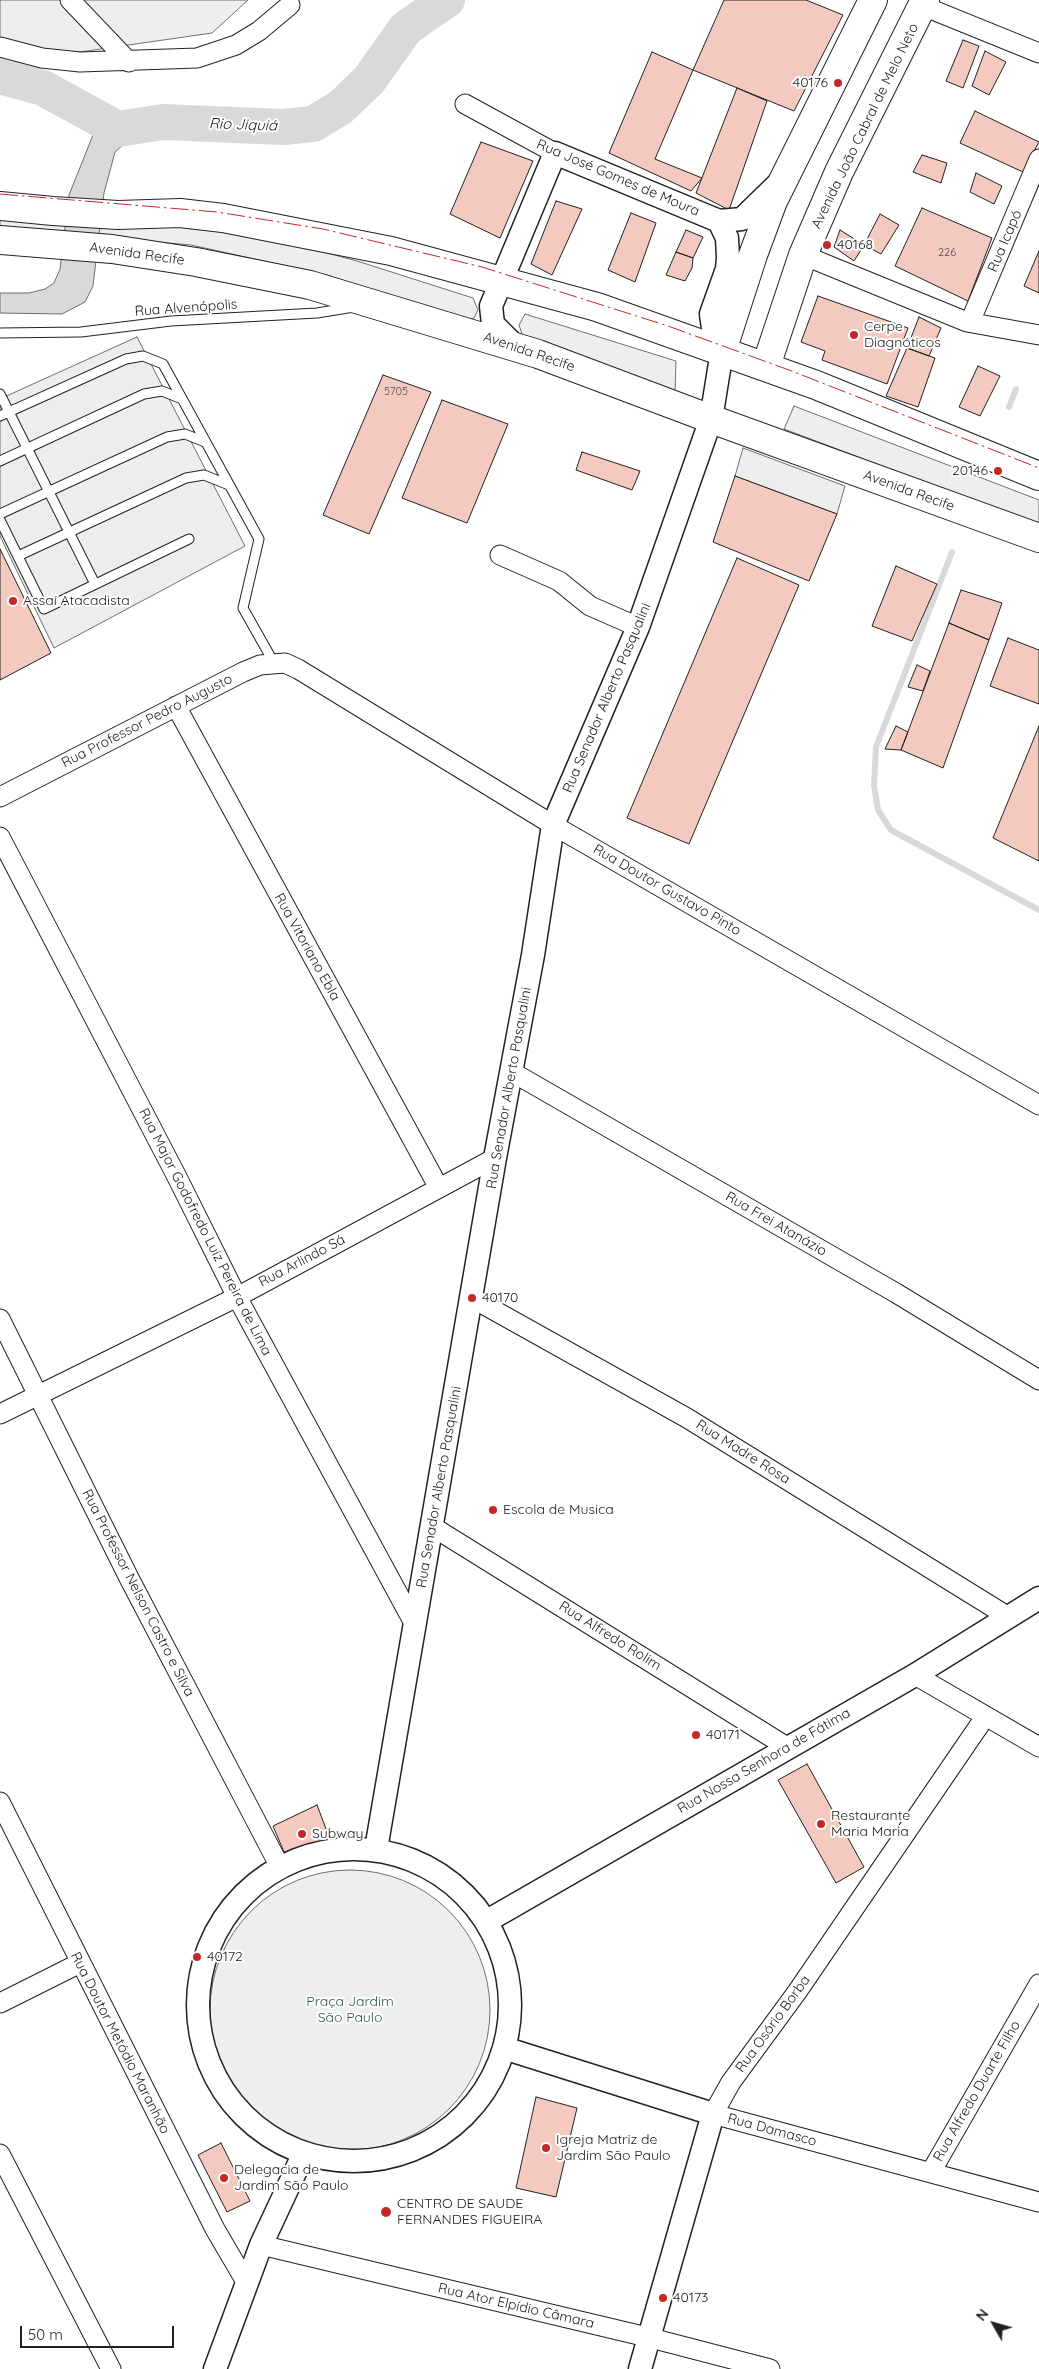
<!DOCTYPE html>
<meta charset="utf-8">
<style>
body{margin:0}
#map{position:relative;width:1039px;height:2369px;overflow:hidden;background:#fff;font-family:Quicksand,sans-serif}
canvas{display:block}
.north{position:absolute;left:969px;top:2299px;width:50px;height:50px;-webkit-text-stroke:4px #fff;paint-order:stroke;rotate:308deg;font-size:14px;font-weight:700;line-height:20px;text-align:center;color:#222}
.north::after{content:'';display:block;margin:auto;width:18px;height:22px;background:#222;clip-path:polygon(50% 0,100% 100%,50% 72%,0 100%)}
.scale{position:absolute;left:20px;top:2326px;width:154px;height:22px;box-sizing:border-box;border:2px solid #222;border-top:0;padding-left:6px;font-size:15px;line-height:18px;white-space:nowrap;color:#222;-webkit-text-stroke:4px #fff;paint-order:stroke}
</style>
<div id="map">
<canvas width="1039" height="2369"></canvas>
<div class="north">N</div>
<div class="scale">50 m</div>
</div>
<script>
const g = document.querySelector('canvas').getContext('2d');
g.lineJoin = 'round';
function fillPath(path, color) { g.fillStyle = color; g.fill(path, 'evenodd'); }
const poly = rows => new Path2D(rows.map(r => 'M' + r).join(''));
function strokePath(path, color, width, dash) { g.strokeStyle = color; g.lineWidth = width; g.lineCap = dash ? 'butt' : 'round'; g.setLineDash(dash || []); g.stroke(path); }
function write(font, color, halo, rows, align = 'center') {
  g.font = font + ' Quicksand,sans-serif'; g.lineWidth = 4; g.setLineDash([]); g.textBaseline = 'middle'; g.strokeStyle = halo; g.fillStyle = color; for (const [text, x, y, turn = 0] of rows) {
    g.save(); g.translate(x, y); g.rotate((+turn || 0) * Math.PI / 180); g.textAlign = isNaN(turn) ? turn : align; if (halo) g.strokeText(text, 0, 0); g.fillText(text, 0, 0); g.restore();
  }
}
const green = poly([
 [0,0,248,0,212,33,66,54,0,45,0,0],
 [0,215,233,228,357,261,473,298,478,310,474,318,463,321,327,275,191,245,0,228,0,215],
 [525,314,676,361,675,393,528,341,522,334,519,325,525,314],
 [794,406,1039,500,1039,525,784,429,794,406],
 '210 2010a140 140 0 1 1 280 0a140 140 0 1 1-280 0Z'
]);
const parking = poly([
 [137,337,245,546,54,648,0,536,0,395,2,398,137,337],
 [743,448,845,486,837,514,735,476,743,448]
]);
const water = poly([
 [97,125,118,129,133,136,115,152,104,193,93,286,85,302,62,314,0,313,0,293,29,293,45,289,54,283,60,269,69,195,97,125]
]);
const stream = poly([
 [1009,407,1016,389],
 [952,552,876,747,874,785,878,810,891,830,1039,910]
]);
const river = poly([
 [0,76,43,88,118,129,163,122,283,127,313,124,341,107,369,80,406,28,447,0]
]);
const building = poly([
 [724,0,806,0,843,15,794,111,693,70,724,0],
 [963,40,979,46,963,88,946,81,963,40],
 [985,51,1006,62,989,95,972,86,985,51],
 [652,52,693,70,655,159,702,178,691,191,609,153,652,52],
 [737,88,767,101,729,210,696,193,737,88],
 [975,111,1039,142,1023,172,960,143,975,111],
 [481,142,533,161,500,238,450,214,481,142],
 [922,155,947,163,941,183,913,172,922,155],
 [976,173,1002,186,994,204,970,192,976,173],
 [556,201,582,209,552,275,531,264,556,201],
 [922,208,992,238,968,301,895,266,922,208],
 [631,213,656,223,635,282,608,270,631,213],
 [880,214,899,225,881,254,864,245,880,214],
 [686,230,703,237,693,258,676,252,686,230],
 [840,230,864,245,854,261,834,247,840,230],
 [1039,251,1039,293,1024,286,1039,251],
 [676,252,693,258,692,268,685,281,666,275,676,252],
 [818,296,908,328,887,384,822,360,825,351,801,342,818,296],
 [919,317,941,328,929,356,907,348,919,317],
 [907,348,935,358,918,407,886,396,907,348],
 [978,366,1000,376,980,416,959,407,978,366],
 [383,375,431,392,369,534,323,515,383,375],
 [442,400,508,424,467,523,402,498,442,400],
 [582,452,640,471,632,490,576,470,582,452],
 [735,476,837,514,809,581,713,542,735,476],
 [0,549,51,653,0,680,0,549],
 [737,558,799,585,689,844,627,818,737,558],
 [896,566,937,584,912,641,872,626,896,566],
 [961,590,1002,603,989,640,949,623,961,590],
 [949,623,989,640,943,768,901,750,949,623],
 [1008,638,1039,650,1039,704,990,686,1008,638],
 [917,665,930,671,923,691,908,687,917,665],
 [896,726,908,732,901,750,885,749,896,726],
 [1039,726,1039,861,993,838,1039,726],
 [807,1764,864,1867,836,1883,778,1780,807,1764],
 [317,1805,331,1842,284,1852,273,1826,317,1805],
 [536,2097,577,2108,556,2197,516,2188,536,2097],
 [221,2143,250,2201,227,2212,198,2155,221,2143]
]);
const service = poly([
 [0,333,81,332,171,321,317,313,354,307],
 [0,394,95,584],
 [0,416,126,359,143,356,163,364,259,539,243,608,274,663],
 [0,461,144,394,162,391,182,399],
 [0,514,167,437,185,434,205,442],
 [0,520,44,609,189,539],
 [18,556,186,478,204,475,229,485]
]);
const minor = poly([
 [70,0,129,62],
 [923,6,1039,53],
 [0,47,42,58,80,62,197,58,236,45,259,31,290,5],
 [465,104,555,153],
 [803,255,967,322,1039,335],
 [970,322,1039,159],
 [500,555,559,581,590,606,638,627],
 [176,706,439,1188],
 [0,797,243,672,260,665,285,663,298,669,553,825,1039,1105],
 [0,837,177,1177,237,1297,415,1625],
 [512,1072,896,1293,1039,1380],
 [472,1298,687,1418,1007,1616],
 [0,1319,129,1578,280,1867],
 [0,1414,237,1297,495,1158],
 [433,1527,787,1747],
 [915,1675,1039,1747],
 [985,1717,797,1992,731,2082,713,2114,1039,2202],
 [0,1802,215,2229,246,2282],
 [0,2003,80,1963],
 [0,2154,111,2369],
 [931,2172,1039,1984],
 [261,2245,647,2337,770,2369]
]);
const tertiary = poly([
 [516,347,493,324,491,306,555,153,719,221,742,219,777,185],
 '198 2005a156 156 0 1 1 312 0a156 156 0 1 1-312 0Z',
 [376,1849,495,1158,533,955,553,825,638,627,711,419,722,351,714,336,711,314,727,269,728,258,727,238,719,221],
 [487,1921,915,1675,1039,1598],
 [507,2049,713,2114,640,2369],
 [215,2369,261,2245,304,2153]
]);
const primary = poly([
 [0,206,53,211,118,215,180,213,223,218,391,251,597,307,816,385,1039,476],
 [0,240,112,249,196,262,310,285,538,354,711,419,1039,538],
 [722,351,753,255,773,201,873,0],
 [766,366,803,255,839,172,925,0]
]);
const power = poly([
 [0,194,217,212,323,229,482,267,668,326,789,370,1039,468]
]);
const markers = [
 [838,83,5,"#c62828"],
 [827,245,5,"#c62828"],
 [854,335,5,"#c62828"],
 [998,471,5,"#c62828"],
 [13,601,5,"#c62828"],
 [472,1298,5,"#c62828"],
 [493,1510,5,"#c62828"],
 [696,1735,5,"#c62828"],
 [821,1824,5,"#c62828"],
 [302,1834,5,"#c62828"],
 [197,1957,5,"#c62828"],
 [546,2148,5,"#c62828"],
 [224,2178,5,"#c62828"],
 [386,2212,6,"#c62828"],
 [663,2298,5,"#c62828"]
];
const numberNames = [
 ["226",947,253],
 ["5705",396,392]
];
const poiNames = [
 ["40176",828,83,"right"],
 ["40168",837,245],
 ["Cerpe",864,327],
 ["Diagnóticos",864,343],
 ["20146",988,471,"right"],
 ["Assaí Atacadista",23,601],
 ["40170",482,1298],
 ["Escola de Musica",503,1510],
 ["40171",706,1735],
 ["Restaurante",831,1816],
 ["Maria Maria",831,1832],
 ["Subway",312,1834],
 ["40172",207,1957],
 ["Igreja Matriz de",556,2140],
 ["Jardim São Paulo",556,2156],
 ["Delegacia de",234,2170],
 ["Jardim São Paulo",234,2186],
 ["CENTRO DE SAUDE",397,2204],
 ["FERNANDES FIGUEIRA",397,2220],
 ["40173",673,2298]
];
const streetNames = [
 ["Avenida João Cabral de Melo Neto",865,126,-64],
 ["Rua José Gomes de Moura",618,178,23],
 ["Rua Icapó",1005,241,-67],
 ["Avenida Recife",137,254,8],
 ["Rua Alvenópolis",186,308,-4],
 ["Avenida Recife",529,352,19],
 ["Avenida Recife",909,491,20],
 ["Rua Senador Alberto Pasqualini",607,698,-67],
 ["Rua Professor Pedro Augusto",147,721,-27],
 ["Rua Doutor Gustavo Pinto",667,890,30],
 ["Rua Vitoriano Ebla",307,947,61],
 ["Rua Senador Alberto Pasqualini",509,1088,-80],
 ["Rua Frei Atanázio",776,1224,30],
 ["Rua Major Godofredo Luiz Pereira de Lima",205,1232,63],
 ["Rua Arlindo Sá",302,1261,-28],
 ["Rua Madre Rosa",743,1452,32],
 ["Rua Senador Alberto Pasqualini",439,1487,-80],
 ["Rua Professor Nelson Castro e Silva",138,1593,63],
 ["Rua Alfredo Rolim",610,1636,32],
 ["Rua Nossa Senhora de Fátima",764,1761,-30],
 ["Rua Osório Borba",773,2024,-54],
 ["Rua Doutor Metódio Maranhão",120,2043,63],
 ["Rua Alfredo Duarte Filho",977,2091,-60],
 ["Rua Damasco",772,2130,15],
 ["Rua Ator Elpídio Câmara",516,2306,13]
];
const parkNames = [
 ["Praça Jardim",350,2002],
 ["São Paulo",350,2018]
];
const waterNames = [
 ["Rio Jiquiá",243,125,2]
];
fillPath(green, '#eee');
strokePath(green, '#6f6f6f', 1);
fillPath(parking, '#ededed');
strokePath(parking, '#6f6f6f', 1);
fillPath(water, '#d9d9d9');
strokePath(water, '#6f6f6f', 1);
strokePath(stream, '#d9d9d9', 6);
strokePath(river, '#d9d9d9', 36);
fillPath(building, '#f3c9c0');
strokePath(building, '#222', 1);
strokePath(service, '#222', 11);
strokePath(minor, '#222', 21);
strokePath(tertiary, '#222', 25);
strokePath(primary, '#222', 30);
strokePath(service, '#fff', 9);
strokePath(minor, '#fff', 19);
strokePath(tertiary, '#fff', 22);
strokePath(primary, '#fff', 28);
strokePath(power, '#c62828', 1, [18, 4, 2.5, 4]);
for (const [x, y, r, color] of markers) { const dot = new Path2D(); dot.arc(x, y, r, 0, 2 * Math.PI); g.fillStyle = color; g.fill(dot); strokePath(dot, '#fff', 2); }
write('11px', '#564c4a', null, numberNames);
write('14px', '#222', '#fff', poiNames, 'left');
write('14px', '#222', '#fff', streetNames);
write('14px', '#2f5e38', '#fff', parkNames);
write('italic 15px', '#222', '#fff', waterNames);
</script>
